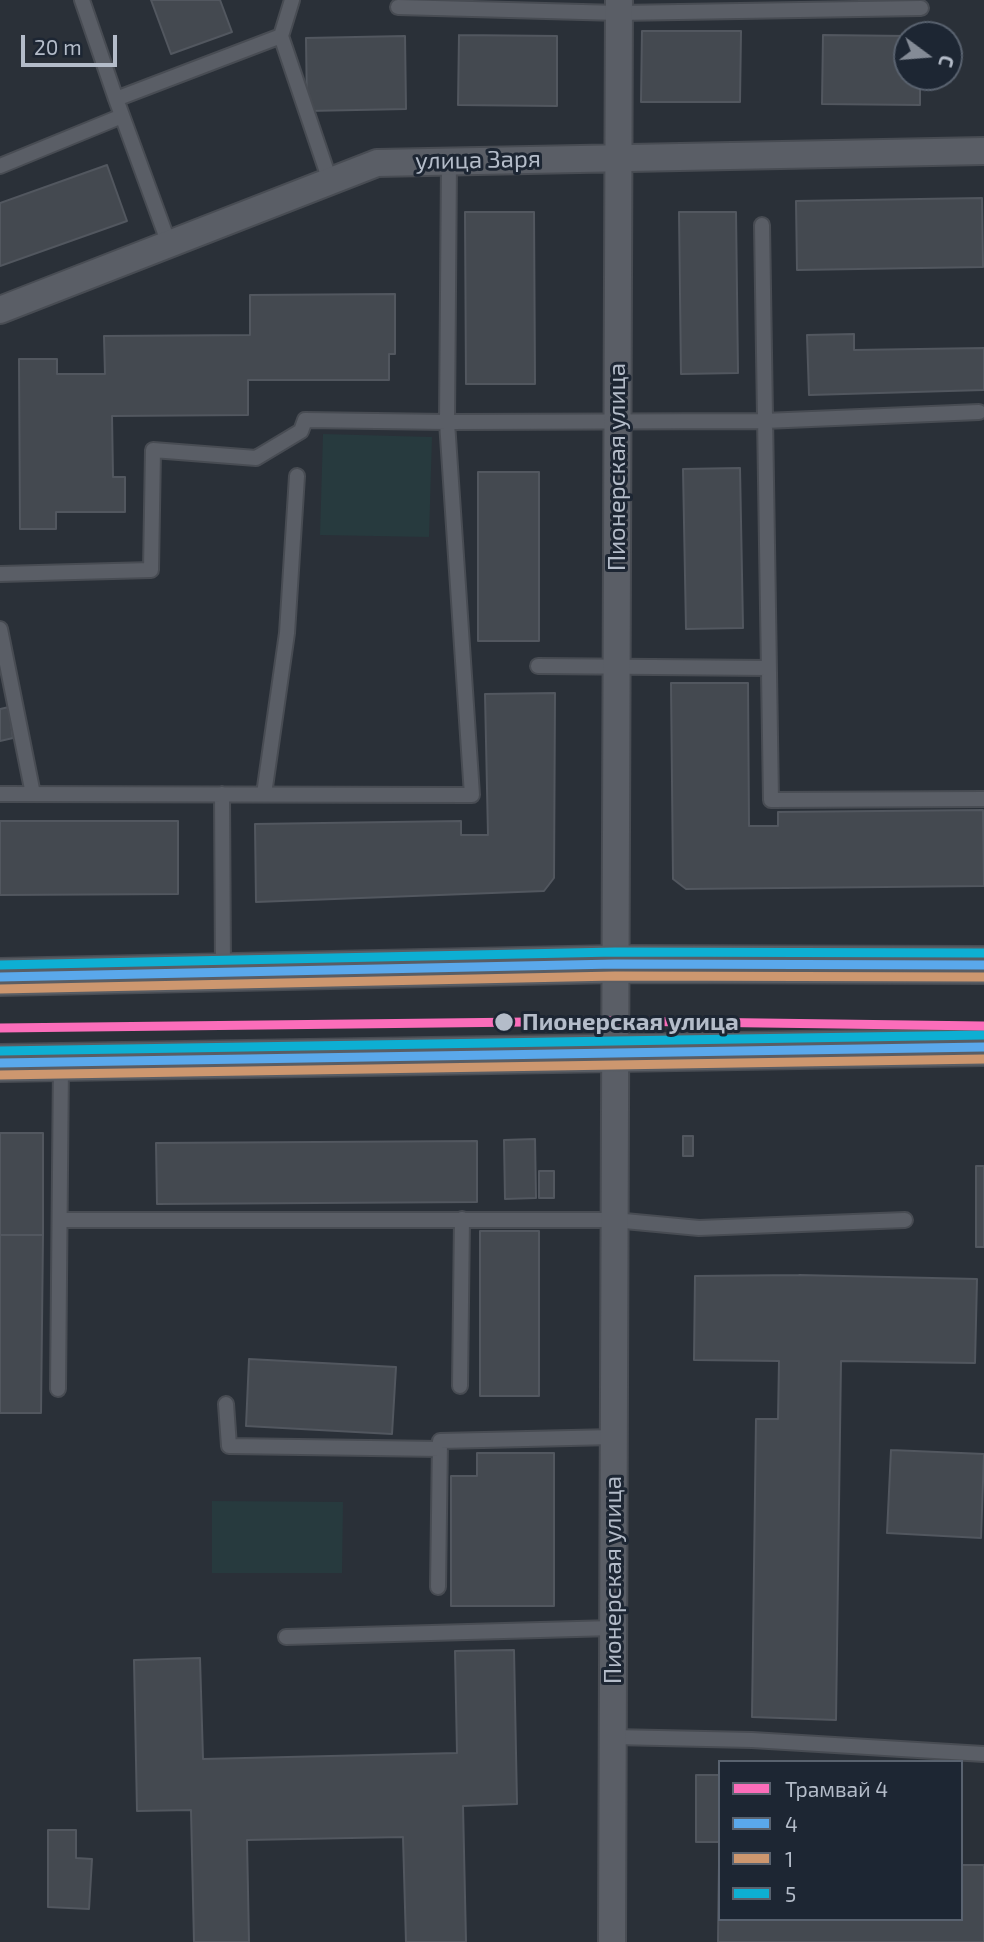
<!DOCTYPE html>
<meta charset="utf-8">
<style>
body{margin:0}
#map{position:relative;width:984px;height:1942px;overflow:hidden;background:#2a3038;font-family:"Exo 2",sans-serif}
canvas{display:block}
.legend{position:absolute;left:718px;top:1760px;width:245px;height:161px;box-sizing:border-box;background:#1d2633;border:2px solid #59626f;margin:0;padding:9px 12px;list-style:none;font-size:21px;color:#b4bcc9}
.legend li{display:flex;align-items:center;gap:14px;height:35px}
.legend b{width:35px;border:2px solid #59626f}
.north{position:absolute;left:893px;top:21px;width:70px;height:70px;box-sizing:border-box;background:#1d2633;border:2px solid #59626f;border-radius:50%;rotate:106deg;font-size:19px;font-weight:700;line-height:28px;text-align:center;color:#b4bcc9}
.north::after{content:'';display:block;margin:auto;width:24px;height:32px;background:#848b96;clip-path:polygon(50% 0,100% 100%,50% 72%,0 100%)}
.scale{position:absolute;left:21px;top:35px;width:96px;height:32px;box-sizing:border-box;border:4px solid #b4bcc9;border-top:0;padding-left:9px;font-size:21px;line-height:24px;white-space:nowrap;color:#b4bcc9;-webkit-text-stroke:5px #1d2633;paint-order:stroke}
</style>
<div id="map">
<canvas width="984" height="1942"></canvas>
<ul class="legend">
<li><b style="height:9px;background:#fb6dba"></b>Трамвай 4</li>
<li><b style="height:9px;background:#5aa8eb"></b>4</li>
<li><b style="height:9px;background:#cd976f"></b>1</li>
<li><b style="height:9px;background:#0dafd3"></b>5</li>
</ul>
<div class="north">С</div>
<div class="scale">20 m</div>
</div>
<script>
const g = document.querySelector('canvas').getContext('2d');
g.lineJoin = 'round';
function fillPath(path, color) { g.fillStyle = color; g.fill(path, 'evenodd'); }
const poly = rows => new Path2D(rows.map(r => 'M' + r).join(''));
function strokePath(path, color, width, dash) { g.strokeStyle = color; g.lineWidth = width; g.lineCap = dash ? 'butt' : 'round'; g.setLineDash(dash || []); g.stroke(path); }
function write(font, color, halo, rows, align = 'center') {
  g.font = font + ' "Exo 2",sans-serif'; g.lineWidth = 6; g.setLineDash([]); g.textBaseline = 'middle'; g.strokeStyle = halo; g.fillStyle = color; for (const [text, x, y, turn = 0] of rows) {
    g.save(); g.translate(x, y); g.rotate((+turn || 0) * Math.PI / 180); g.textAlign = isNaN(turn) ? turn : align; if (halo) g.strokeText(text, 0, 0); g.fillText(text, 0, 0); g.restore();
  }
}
const green = poly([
 [323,434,432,437,429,537,320,535],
 [212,1501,343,1502,342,1573,212,1573]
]);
const building = poly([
 [151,0,220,0,232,32,171,54,151,0],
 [642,31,741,31,740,102,641,102,642,31],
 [459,35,557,36,557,106,458,105,459,35],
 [823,35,907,36,907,77,920,77,920,105,822,104,823,35],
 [405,36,406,109,307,111,306,38,405,36],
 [107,165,127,221,0,266,0,203,107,165],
 [982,198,983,267,797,270,796,201,982,198],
 [465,212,534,212,535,384,466,384,465,212],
 [679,212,736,212,738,373,681,374,679,212],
 [395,294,395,354,389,354,389,380,248,380,248,415,112,416,113,477,125,477,125,512,56,512,56,529,20,529,19,359,57,359,57,374,105,374,104,336,250,335,250,295,395,294],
 [854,334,854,350,984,348,984,390,809,395,807,335,854,334],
 [740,468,743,628,686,629,683,469,740,468],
 [478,472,539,472,539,641,478,641,478,472],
 [671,683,748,683,749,826,778,826,778,812,983,810,984,886,686,889,673,879,671,683],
 [555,693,554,878,544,891,256,902,255,824,461,821,461,835,488,835,485,694,555,693],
 [9,707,13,738,0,741,0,709,9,707],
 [0,821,178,821,178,894,0,895,0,821],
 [0,1133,43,1133,43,1235,0,1235,0,1133],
 [683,1136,693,1136,693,1156,683,1156,683,1136],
 [535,1139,536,1198,505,1199,504,1140,535,1139],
 [477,1141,477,1202,157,1204,156,1143,477,1141],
 [976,1166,984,1166,984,1247,976,1247,976,1166],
 [539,1171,554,1171,554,1198,539,1198,539,1171],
 [480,1231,539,1231,539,1396,480,1396,480,1231],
 [0,1235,43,1235,41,1413,0,1413,0,1235],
 [799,1275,977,1279,975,1363,841,1361,836,1720,752,1717,756,1419,778,1419,779,1361,694,1360,695,1276,799,1275],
 [249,1359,396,1367,392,1434,246,1426,249,1359],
 [891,1450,984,1454,981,1538,887,1533,891,1450],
 [477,1453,554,1453,554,1606,451,1606,451,1476,477,1476,477,1453],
 [514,1650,517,1804,463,1806,466,1942,406,1942,403,1837,247,1840,249,1942,194,1942,191,1810,137,1811,134,1660,200,1658,203,1759,457,1753,455,1651,514,1650],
 [696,1775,720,1775,720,1842,696,1842,696,1775],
 [48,1830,76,1830,76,1858,92,1859,89,1909,48,1907,48,1830],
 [719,1864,720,1919,961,1919,961,1865,984,1865,984,1942,718,1942,719,1864]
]);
const service = poly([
 [82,0,116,99,281,36],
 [292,0,281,36,330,181],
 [398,7,619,13,921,8],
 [116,99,169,244],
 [0,166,122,116],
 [762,225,771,800,984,799],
 [0,574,151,570,153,450,256,458,301,431,305,420,447,422,449,161],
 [0,629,33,794],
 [538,666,768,668],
 [0,794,472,795,447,422,764,421,979,412],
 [222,794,223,971],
 [264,794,287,633,297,476],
 [60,1220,614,1220,699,1228,905,1220],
 [460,1386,462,1219],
 [58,1389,61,1062],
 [226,1404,229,1446,440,1449],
 [438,1587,440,1441,614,1437],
 [286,1637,613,1628],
 [613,1737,752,1740,984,1754]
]);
const minor = poly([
 [0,310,377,163,984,151],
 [612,1942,619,0]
]);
const secondary = poly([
 [0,977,615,964,984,965],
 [0,1063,984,1047]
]);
const bus1 = poly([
 [0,977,615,964,984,965],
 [0,1063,984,1047]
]);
const bus2 = poly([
 [0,989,615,976,984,977],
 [0,1075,984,1059]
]);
const bus3 = poly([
 [0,965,615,952,984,953],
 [0,1051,984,1035]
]);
const tram1 = poly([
 [0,1028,615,1021,984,1026]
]);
const markers = [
 [504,1022,10,"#b4bcc9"]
];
const streetNames = [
 ["улица Заря",478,160,-1],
 ["Пионерская улица",617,467,-90],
 ["Пионерская улица",613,1580,-90]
];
const stopNames = [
 ["Пионерская улица",522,1022]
];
fillPath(green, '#273a3e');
fillPath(building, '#444950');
strokePath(building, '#52575f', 2);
strokePath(service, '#484c53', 18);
strokePath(minor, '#484c53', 30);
strokePath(secondary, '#484c53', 40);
strokePath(service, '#5a5e66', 14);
strokePath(minor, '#5a5e66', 26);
strokePath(secondary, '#595d64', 37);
strokePath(bus1, '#5aa8eb', 9);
strokePath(bus2, '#cd976f', 9);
strokePath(bus3, '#0dafd3', 9);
strokePath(tram1, '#fb6dba', 9);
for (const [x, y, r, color] of markers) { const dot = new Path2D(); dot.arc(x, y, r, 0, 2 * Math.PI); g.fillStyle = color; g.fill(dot); strokePath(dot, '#1d2633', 2.5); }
write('24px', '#b4bcc9', '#1d2633', streetNames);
write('bold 24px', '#b4bcc9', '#1d2633', stopNames, 'left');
</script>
